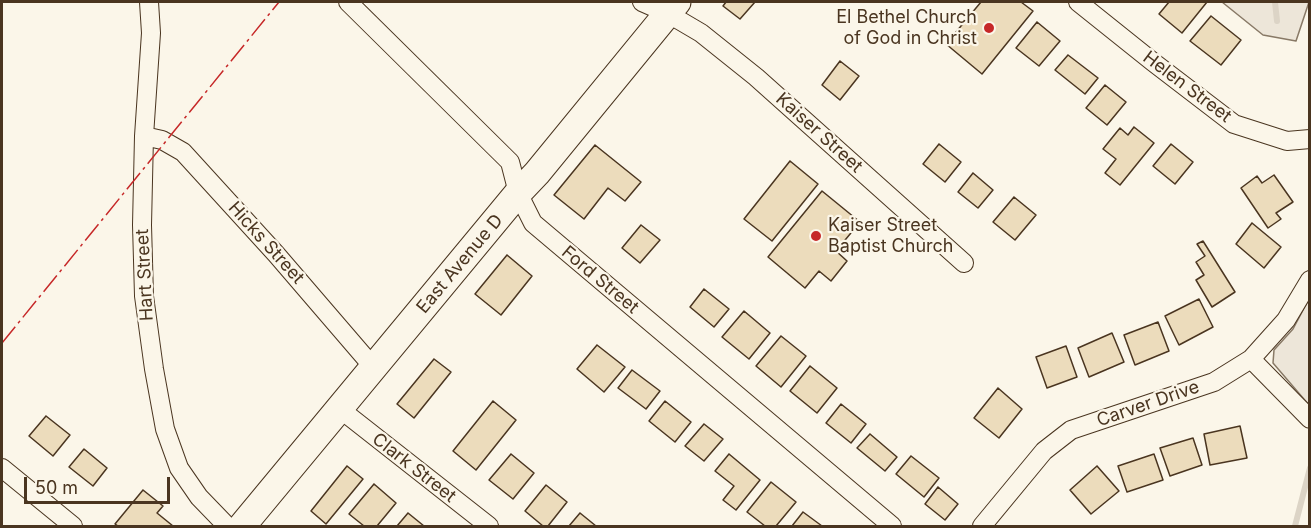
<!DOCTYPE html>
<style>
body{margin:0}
#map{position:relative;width:1311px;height:528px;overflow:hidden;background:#fbf6e9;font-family:Inter,sans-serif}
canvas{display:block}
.frame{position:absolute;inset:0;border:3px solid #4a3520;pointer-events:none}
.scale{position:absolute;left:24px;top:477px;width:146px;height:27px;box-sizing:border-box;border:3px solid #4a3520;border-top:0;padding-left:8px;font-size:18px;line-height:21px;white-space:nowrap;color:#4a3520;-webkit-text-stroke:4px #fbf6e9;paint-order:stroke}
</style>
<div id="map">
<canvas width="1311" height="528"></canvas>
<div class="frame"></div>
<div class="scale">50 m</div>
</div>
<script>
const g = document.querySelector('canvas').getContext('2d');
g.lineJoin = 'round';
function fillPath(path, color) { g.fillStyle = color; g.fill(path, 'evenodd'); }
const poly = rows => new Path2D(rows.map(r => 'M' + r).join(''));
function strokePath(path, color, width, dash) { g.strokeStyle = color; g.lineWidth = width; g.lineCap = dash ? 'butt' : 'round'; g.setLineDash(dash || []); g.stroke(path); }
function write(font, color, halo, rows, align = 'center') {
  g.font = font + ' Inter,sans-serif'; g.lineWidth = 4.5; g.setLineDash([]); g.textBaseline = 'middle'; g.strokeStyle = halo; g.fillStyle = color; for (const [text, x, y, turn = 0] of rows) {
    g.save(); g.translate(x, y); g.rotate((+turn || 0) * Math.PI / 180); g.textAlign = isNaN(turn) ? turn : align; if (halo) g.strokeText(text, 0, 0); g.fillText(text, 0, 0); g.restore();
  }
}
const green = poly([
 [1222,2,1309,2,1296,41,1263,35,1222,2],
 [1309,299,1309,405,1273,363,1274,350,1293,329,1309,299]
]);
const stream = poly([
 [1275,2,1277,21],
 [1295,526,1310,468]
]);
const building = poly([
 [726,2,755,2,740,19,723,6,726,2],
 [981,2,1021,2,1033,11,982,74,946,44,981,2],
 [1169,2,1207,2,1182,33,1159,14,1169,2],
 [1211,16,1241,40,1221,65,1190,41,1211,16],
 [1037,22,1060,41,1039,66,1016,48,1037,22],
 [1068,55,1098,78,1085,94,1055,70,1068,55],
 [840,61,859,76,840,100,822,85,840,61],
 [1105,85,1126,102,1107,125,1086,108,1105,85],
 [1134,127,1154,143,1120,185,1105,173,1116,159,1103,149,1120,128,1128,135,1134,127],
 [939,144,961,162,945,182,923,164,939,144],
 [1171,144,1193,162,1175,184,1153,166,1171,144],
 [595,145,641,182,625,201,608,188,584,219,554,195,595,145],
 [790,161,818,184,772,241,744,219,790,161],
 [973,173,993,190,978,208,958,192,973,173],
 [1274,175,1293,202,1276,213,1281,219,1268,228,1241,188,1257,176,1262,183,1274,175],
 [822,191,860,222,836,251,847,261,831,281,819,271,805,288,768,257,822,191],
 [1014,197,1036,215,1015,240,993,222,1014,197],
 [1252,223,1281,247,1264,268,1236,244,1252,223],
 [641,225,660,240,640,263,622,248,641,225],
 [1203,241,1235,292,1212,307,1196,280,1204,275,1196,262,1205,256,1197,244,1203,241],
 [507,255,532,276,501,315,475,294,507,255],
 [704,289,729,309,714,327,690,307,704,289],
 [1199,299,1213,327,1179,345,1165,316,1199,299],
 [744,311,770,333,749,359,722,337,744,311],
 [1158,322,1169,351,1135,365,1124,335,1158,322],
 [1112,333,1124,362,1089,377,1078,348,1112,333],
 [781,336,806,356,781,387,756,366,781,336],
 [597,345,625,367,604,392,577,369,597,345],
 [1066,346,1077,377,1047,388,1036,357,1066,346],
 [434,359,451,372,414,418,397,404,434,359],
 [810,366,837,388,817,413,790,391,810,366],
 [632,370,660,391,646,409,618,388,632,370],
 [998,388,1022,409,999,438,974,418,998,388],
 [493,401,516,420,476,470,453,451,493,401],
 [665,401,691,422,675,442,649,421,665,401],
 [841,404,866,424,851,443,826,423,841,404],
 [46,416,70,435,53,456,29,436,46,416],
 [704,424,723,439,704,461,685,446,704,424],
 [1240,426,1247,458,1210,465,1204,434,1240,426],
 [870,434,897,457,885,471,857,448,870,434],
 [1193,438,1202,465,1170,476,1160,448,1193,438],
 [84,449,107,468,93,486,69,467,84,449],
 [511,454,534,473,513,499,489,480,511,454],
 [729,454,760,480,736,510,723,500,734,486,715,471,729,454],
 [1154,454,1163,480,1127,492,1118,466,1154,454],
 [911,456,939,478,924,497,896,474,911,456],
 [347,466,363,479,326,524,311,511,347,466],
 [1097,466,1119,491,1091,514,1070,490,1097,466],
 [771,482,796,502,776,526,765,526,747,512,771,482],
 [374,484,396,503,377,526,364,526,349,514,374,484],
 [546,485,567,502,548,526,543,526,525,511,546,485],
 [938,487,958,504,945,520,925,504,938,487],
 [143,490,163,506,157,513,173,526,118,526,115,524,143,490],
 [803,512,822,526,792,526,803,512],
 [408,513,424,526,397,526,408,513],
 [580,513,596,526,569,526,580,513]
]);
const street = poly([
 [149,2,151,33,144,136,142,225,144,296,154,369,165,429,179,468,199,497,227,526],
 [348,2,510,162,518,193,533,223,892,526],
 [642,2,667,13,701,33,756,77,964,263],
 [1078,2,1153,62,1234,124,1287,141,1310,139],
 [144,136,162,140,183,152,276,254,374,368],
 [1251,359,1310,419],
 [340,409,489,526],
 [2,468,73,526],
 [982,526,1044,451,1071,430,1214,382,1251,359,1286,320,1310,280]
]);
const primary = poly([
 [242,526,518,193,537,173,677,2]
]);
const power = poly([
 [2,343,279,2]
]);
const markers = [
 [989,28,6,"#c62828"],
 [816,236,6,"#c62828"]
];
const poiNames = [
 ["El Bethel Church",977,18],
 ["of God in Christ",977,39],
 ["Kaiser Street",828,226,"left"],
 ["Baptist Church",828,247,"left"]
];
const streetNames = [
 ["Helen Street",1187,87,37],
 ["Kaiser Street",819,133,42],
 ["Hicks Street",266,243,48],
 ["East Avenue D",460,264,-50],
 ["Hart Street",145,275,-93],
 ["Ford Street",600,280,40],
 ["Carver Drive",1148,404,-19],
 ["Clark Street",414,468,38]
];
fillPath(green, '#ede6d9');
strokePath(green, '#887966', 1.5);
strokePath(stream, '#dcd4c6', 6);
fillPath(building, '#ecdcbc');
strokePath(building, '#4a3520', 1.5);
strokePath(street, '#4a3520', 20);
strokePath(primary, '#4a3520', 29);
strokePath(street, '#fbf6e9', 18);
strokePath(primary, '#fbf6e9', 27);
strokePath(power, '#c62828', 1.5, [21, 4.5, 3, 4.5]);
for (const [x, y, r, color] of markers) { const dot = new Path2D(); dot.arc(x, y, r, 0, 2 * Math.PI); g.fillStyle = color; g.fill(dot); strokePath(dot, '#fbf6e9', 2); }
write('18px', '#4a3520', '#fbf6e9', poiNames, 'right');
write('18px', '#4a3520', '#fbf6e9', streetNames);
</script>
